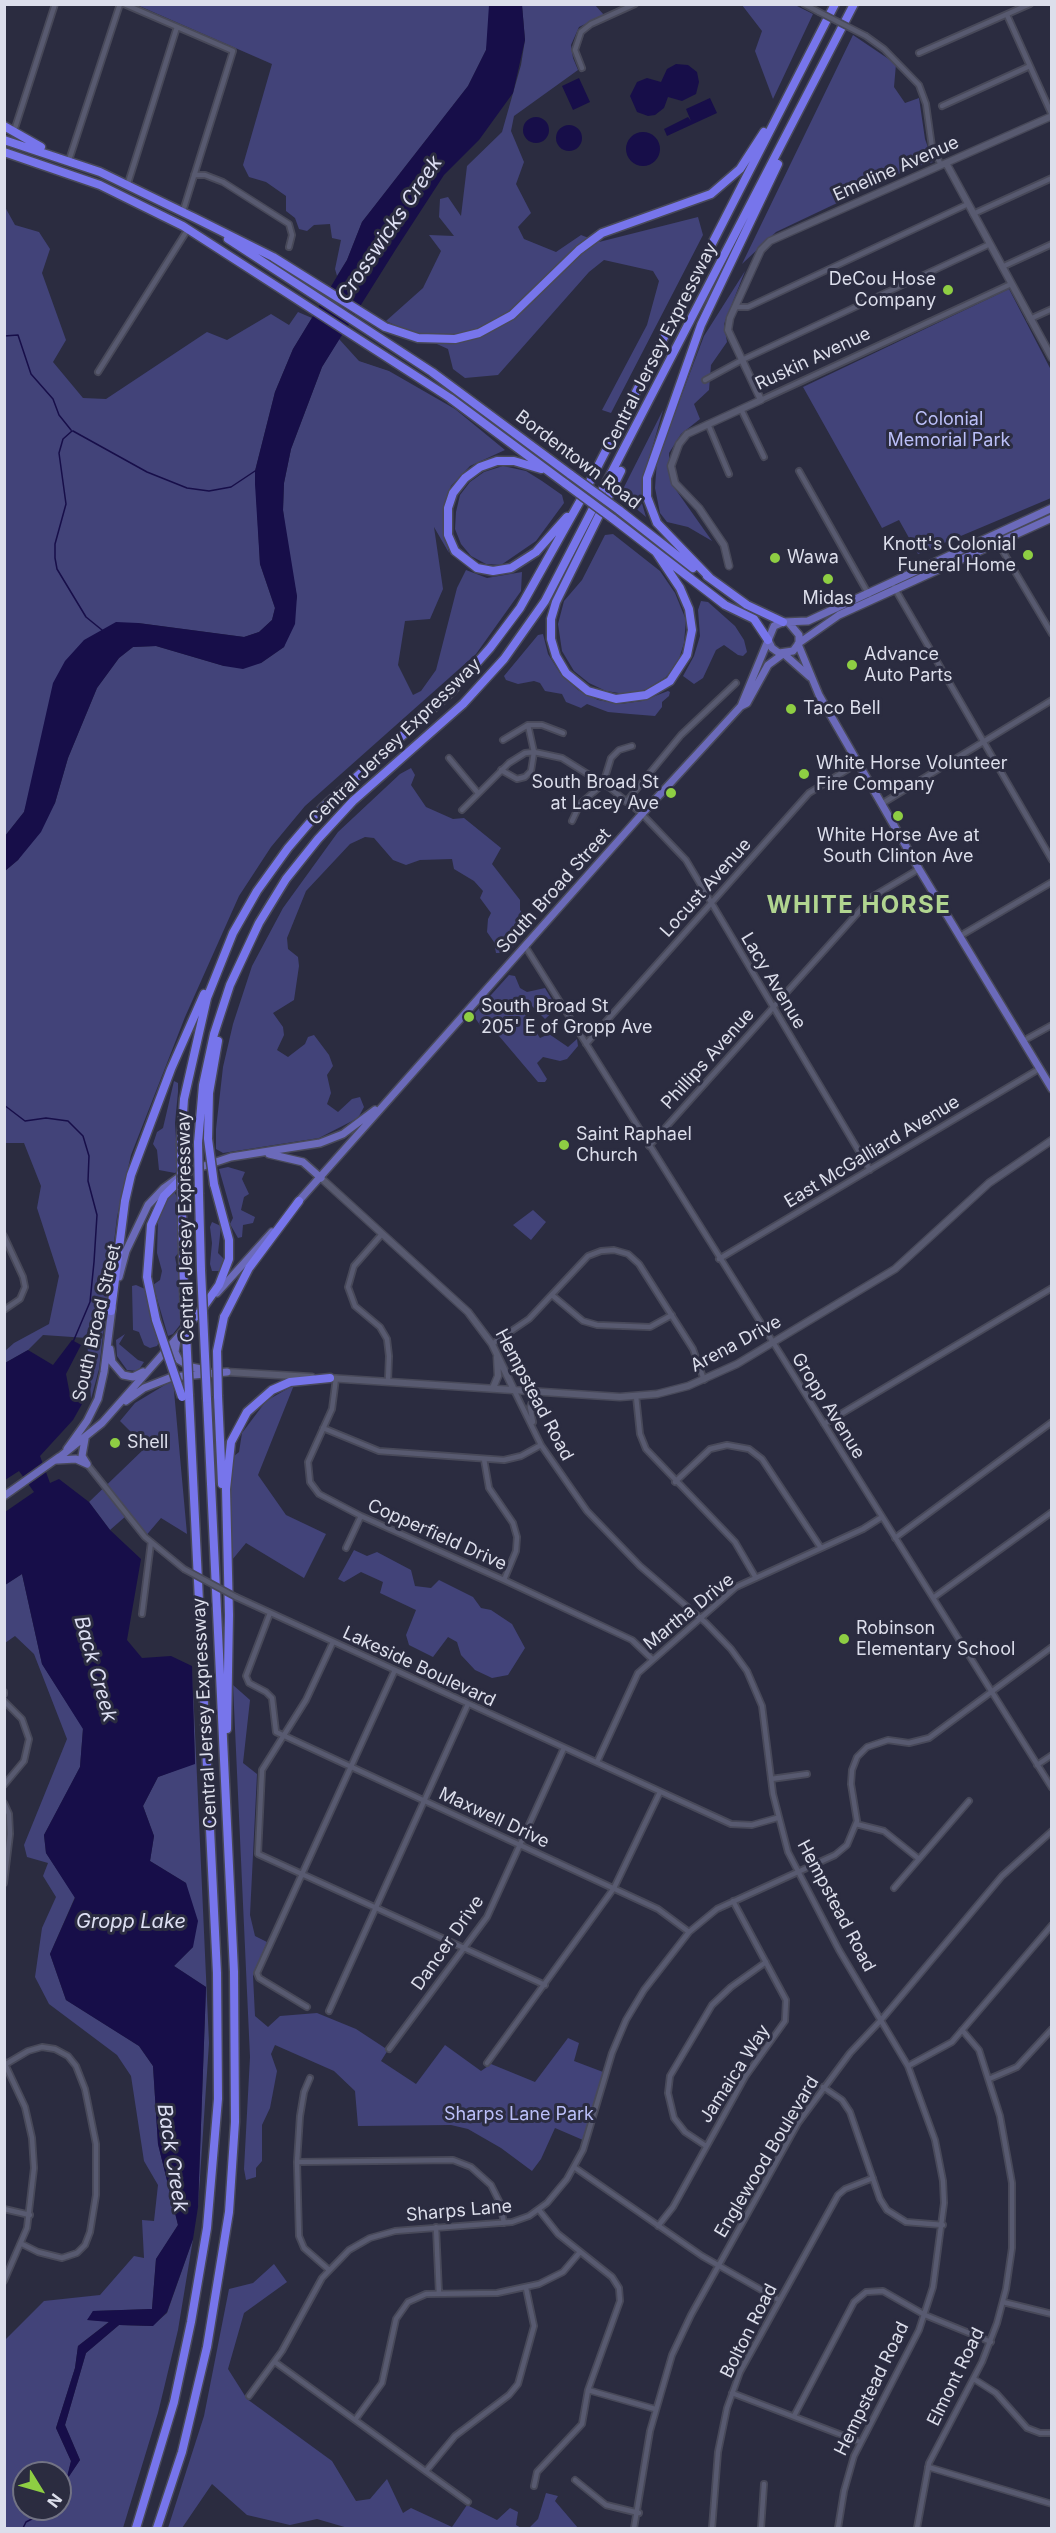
<!DOCTYPE html>
<style>
body{margin:0}
#map{position:relative;width:1056px;height:2533px;overflow:hidden;background:#2b2c40;font-family:Inter,sans-serif}
canvas{display:block}
.frame{position:absolute;inset:0;border:6px solid #dcdeeb;pointer-events:none}
.north{position:absolute;left:12px;top:2461px;width:60px;height:60px;box-sizing:border-box;background:#2b2c40;border:2px solid #727384;border-radius:50%;rotate:127deg;font-size:16px;font-weight:700;line-height:24px;text-align:center;color:#dcdeeb}
.north::after{content:'';display:block;margin:auto;width:21px;height:27px;background:#8ece43;clip-path:polygon(50% 0,100% 100%,50% 72%,0 100%)}
</style>
<div id="map">
<canvas width="1056" height="2533"></canvas>
<div class="frame"></div>
<div class="north">N</div>
</div>
<script>
const g = document.querySelector('canvas').getContext('2d');
g.lineJoin = 'round';
function fillPath(path, color) { g.fillStyle = color; g.fill(path, 'evenodd'); }
const poly = rows => new Path2D(rows.map(r => 'M' + r).join(''));
function strokePath(path, color, width, dash) { g.strokeStyle = color; g.lineWidth = width; g.lineCap = dash ? 'butt' : 'round'; g.setLineDash(dash || []); g.stroke(path); }
function write(font, color, halo, rows, align = 'center') {
  g.font = font + ' Inter,sans-serif'; g.lineWidth = 6; g.setLineDash([]); g.textBaseline = 'middle'; g.strokeStyle = halo; g.fillStyle = color; for (const [text, x, y, turn = 0] of rows) {
    g.save(); g.translate(x, y); g.rotate((+turn || 0) * Math.PI / 180); g.textAlign = isNaN(turn) ? turn : align; if (halo) g.strokeText(text, 0, 0); g.fillText(text, 0, 0); g.restore();
  }
}
const green = poly([
 [137,5,489,5,490,30,486,50,468,86,362,222,347,260,337,276,335,269,341,240,332,238,330,224,314,225,307,231,299,229,295,218,286,211,286,196,266,182,249,177,243,165,272,64],
 [522,5,595,5,604,15,579,27,571,45,573,58,578,70,514,116,511,131,524,162,516,184,531,213,518,227,524,239,556,252,581,235,599,242,698,217,703,235,611,413,602,410,647,325,659,281,653,271,604,260,589,272,498,375,465,378,453,369,448,349,386,321,423,288,441,251,429,235,454,236,439,217,440,199,448,197,461,216,467,166,502,132,521,65,525,40],
 [742,5,795,5,813,14,773,99,755,51,762,31],
 [853,35,896,64,894,87,905,103,919,98,925,139,933,162,911,168,776,232,742,264],
 [5,207,15,225,39,232,50,249,42,273,66,340,53,362,83,398,106,399,207,332,227,340,271,314,289,325,298,312,312,318,293,349,275,392,255,471,260,564,275,608,272,620,259,632,244,637,138,623,32,788,24,812,5,836],
 [745,271,724,324,727,342,711,365,709,390,694,404,700,419,681,434,669,453,669,473,676,490,712,541,688,527,667,522,660,513,655,488,657,460,704,336],
 [1009,289,1051,370,1051,498,918,554,899,520,882,528,803,387],
 [339,339,359,361,389,371,455,409,505,450,470,466,451,486,443,508,444,532,449,553,434,527,443,589,430,619,405,621,398,665,413,695,421,691,436,670,457,588,466,570,487,578,522,572,521,591,476,654,305,806,271,847,239,896,185,1017,131,1155,117,1217,99,1369,91,1399,87,1338,43,1335,28,1350,5,1363,5,1351,14,1343,49,1324,59,1276,37,1208,41,1186,24,1143,5,1143,5,871,18,860,55,803,68,758,97,688,119,658,133,647,156,646,224,666,261,663,284,647,297,597,287,548,283,510,284,483,291,449,322,367],
 [663,410,645,473,641,500,646,517,620,495],
 [503,466,526,471,542,481,562,495,564,503,536,541,501,565,486,564,471,556,461,544,455,529,456,512,460,495,470,482,484,472],
 [613,534,660,571,675,593,686,620,684,643,678,662,666,677,646,690,625,694,606,691,589,683,574,671,562,651,558,624,564,601,582,580,605,535],
 [701,601,708,602,735,626,744,640,747,652,743,656,738,655,724,645,716,650,703,678,694,684,683,676,694,656,700,636,698,610],
 [543,634,548,654,560,673,578,690,598,700,620,704,642,701,668,691,670,692,669,696,662,702,662,707,655,716,630,714,608,712,587,704,581,708,566,702,562,694,545,691,540,683,534,681,518,684,506,680,504,676,538,635],
 [411,768,415,775,411,785,426,807,453,819,464,818,501,848,492,864,520,900,520,910,529,921,526,931,512,948,505,953,496,953,494,942,487,932,488,919,491,913,480,898,483,891,474,881,454,869,452,859,420,860,406,865,393,860,374,838,365,837,350,844,306,891,287,938,288,949,298,957,299,966,294,1000,273,1013,283,1027,284,1035,277,1050,288,1057,305,1044,308,1037,314,1035,329,1055,333,1066,327,1075,331,1093,327,1104,338,1112,352,1099,360,1097,364,1107,358,1118,319,1138,223,1153,216,1149,216,1129,223,1067,233,1024,252,966,283,908,338,832,400,774],
 [509,975,515,976,520,988,527,992,545,988,557,1008,545,1019,526,1000,518,1004,540,1038,549,1034,568,1047,577,1039,578,1046,567,1059,560,1061,543,1057,537,1063,547,1079,545,1082,538,1082,499,1036,480,1025,473,1015],
 [174,1081,178,1083,178,1092,175,1123,178,1171,175,1173,159,1170,157,1150,153,1144,157,1132,163,1128],
 [228,1167,245,1172,242,1179,249,1194,244,1197,241,1210,255,1217,253,1223,243,1225,242,1237,238,1238,230,1224,233,1218,219,1169],
 [174,1191,178,1199,180,1251,175,1257,181,1288,183,1321,173,1334,168,1336,153,1285,160,1280,162,1271,157,1253,158,1221,162,1205],
 [533,1210,546,1222,531,1240,513,1225],
 [212,1222,221,1226,218,1253,223,1258,223,1267,219,1271,212,1271,210,1264,212,1243,210,1227],
 [136,1285,145,1289,160,1340,157,1346,150,1348,144,1345,139,1332,133,1330,132,1286],
 [125,1334,119,1344,138,1360,144,1362,138,1371,127,1370,117,1356,116,1340],
 [173,1380,187,1534,161,1518,144,1538,126,1516,110,1530,89,1502,146,1447,120,1421,135,1403],
 [294,1385,258,1475,286,1515,326,1534,304,1578,246,1543,232,1560,228,1557,224,1464,239,1452,242,1433,266,1401],
 [354,1550,367,1556,377,1552,411,1570,415,1586,431,1588,439,1580,473,1597,481,1608,491,1610,512,1624,525,1648,508,1675,492,1678,475,1670,461,1655,457,1642,448,1637,433,1657,409,1645,406,1635,416,1610,380,1593,383,1582,361,1572,344,1582,338,1579],
 [22,1574,42,1664,83,1728,80,1767,44,1835,46,1853,75,1897,50,1954,66,2000,139,2046,153,2066,158,2144,178,2225,156,2259,152,2309,93,2311,88,2320,110,2321,78,2346,75,2368,56,2428,71,2461,67,2479,80,2460,65,2425,86,2353,119,2325,152,2326,167,2313,193,2239,178,2330,158,2413,123,2528,5,2528,5,2340,44,2301,100,2295,134,2256,144,2258,142,2220,154,2221,158,2185,144,2161,131,2076,117,2055,49,2004,35,1977,42,1928,56,1897,43,1876,48,1863,27,1857,24,1845,67,1739,34,1654,15,1636,5,1643,5,1585],
 [24,2473,60,2473,60,2509,24,2509],
 [192,1666,209,2043,198,2207,206,1987,174,1966,193,1947,186,1883,150,1861,154,1836,143,1806,158,1777,195,1763],
 [233,1685,250,1700,243,1763,257,1774,250,1915,255,1936,267,1942,253,1976,255,2016,268,2027,280,2016,317,2013,356,2029,388,2050,381,2061,416,2084,445,2045,481,2071,491,2064,535,2082,568,2038,579,2043,574,2061,603,2072,594,2109,583,2140,555,2128,541,2159,532,2171,501,2148,468,2129,451,2125,358,2126,355,2091,334,2071,275,2045,271,2054,277,2071,270,2108,262,2125,262,2161,256,2168,256,2177,246,2180,244,2169,250,2057],
 [274,2264,287,2282,244,2313,228,2369,247,2399,332,2461,356,2501,370,2499,387,2479,403,2513,411,2508,452,2527,467,2505,497,2520,510,2508,518,2512,516,2525,521,2528,348,2528,317,2519,290,2525,247,2515,212,2484,182,2528,168,2528,204,2416,229,2289,253,2283],
 [546,2493,558,2496,555,2501,578,2528,529,2528,538,2519]
]);
const water = poly([
 [489,5,522,5,525,40,513,93,479,140,444,175,396,249,322,367,291,449,284,483,283,510,297,596,295,624,284,647,261,663,243,669,224,666,156,646,133,647,119,658,97,688,68,758,55,803,41,832,18,860,5,871,5,836,24,812,53,683,65,661,84,640,116,622,138,623,244,637,259,632,272,620,275,608,260,564,255,484,255,471,275,392,293,349,347,260,362,222,468,86,486,50],
 [676,64,688,65,697,72,699,82,696,94,682,101,668,97,664,108,655,115,648,116,637,112,630,96,637,82,647,78,661,82,667,69],
 [579,78,590,102,573,110,562,86],
 [710,98,717,113,667,136,664,129,688,117,691,121,686,109],
 '523 130a13 13 0 1 1 26 0a13 13 0 1 1-26 0Z',
 '556 138a13 13 0 1 1 26 0a13 13 0 1 1-26 0Z',
 '626 149a17 17 0 1 1 34 0a17 17 0 1 1-34 0Z',
 [72,1340,81,1345,66,1374,70,1395,82,1404,73,1420,40,1456,50,1483,59,1479,89,1502,110,1530,141,1559,127,1640,142,1658,171,1656,192,1666,195,1764,158,1777,143,1806,154,1836,150,1861,186,1883,198,1921,193,1947,174,1966,206,1987,198,2207,193,2239,167,2312,153,2326,119,2325,86,2353,65,2425,80,2460,66,2481,71,2461,56,2428,75,2368,78,2346,109,2322,87,2320,93,2311,152,2309,156,2259,178,2225,158,2144,153,2066,139,2046,66,2000,50,1954,75,1898,46,1853,44,1835,80,1767,83,1729,42,1664,22,1574,5,1585,5,1512,34,1492,19,1471,5,1480,5,1363,28,1350,53,1365]
]);
const stream = poly([
 [4,336,18,335,31,374,53,399,59,415,71,430],
 [72,431,63,439,59,453,66,504,55,544,55,558,57,569,86,617,102,630],
 [73,431,147,472,187,488,209,491,231,487,255,471],
 [4,1105,25,1121,46,1118,68,1121,83,1136,89,1156,88,1181,97,1215,94,1262,90,1302,73,1342],
 [60,2498,66,2482],
 [23,2528,26,2522,51,2509]
]);
const street = poly([
 [124,4,233,51,183,211],
 [804,4,819,12],
 [1007,15,1052,115],
 [866,36,884,49,919,85,926,104,932,147,941,165],
 [919,53,1030,4],
 [582,68,575,50,581,32,591,24,635,4],
 [942,106,1030,66],
 [14,131,55,4],
 [69,160,120,4],
 [194,175,205,175,223,182,289,224,292,235,289,247],
 [128,183,177,27],
 [973,214,1052,178],
 [1002,267,1052,244],
 [735,307,748,307,968,204],
 [1030,319,1052,309],
 [98,372,188,229],
 [705,380,742,360,990,244],
 [761,400,1011,284],
 [741,409,764,457],
 [708,424,729,474],
 [799,471,869,595],
 [998,543,1052,634],
 [894,587,1052,860],
 [503,740,528,725,542,725,563,733],
 [449,758,478,793],
 [501,770,517,779,525,777,531,771,534,752,528,725],
 [626,802,681,735,736,683],
 [883,803,1052,700],
 [462,810,509,763,525,753,534,752,562,758,610,788,642,814,686,860,870,1170],
 [572,821,580,804,603,784,611,758,619,750,632,746],
 [960,936,1052,882],
 [525,946,1052,1788],
 [1023,1041,1052,1025],
 [586,1044,809,793,858,763],
 [649,1146,872,897,919,869],
 [382,1234,354,1266,348,1287,355,1306,380,1327,387,1339,389,1356,388,1381],
 [4,1236,23,1277,25,1287,20,1299,4,1310],
 [719,1259,1039,1069],
 [552,1295,583,1321,597,1325,650,1327,672,1315],
 [492,1344,529,1319,588,1256,601,1251,614,1250,628,1254,639,1264,693,1349,704,1380],
 [336,1378,332,1409,308,1462,310,1482,319,1494,361,1516,504,1580,632,1640,652,1659],
 [514,1390,541,1445,587,1511,640,1566,706,1623,731,1649,747,1671,762,1706,773,1794,788,1852,839,1950,908,2066,935,2140,943,2181,944,2203,933,2287,919,2330,854,2456,844,2491,838,2528],
 [636,1396,640,1434,646,1449,735,1542,756,1578],
 [533,1422,530,1407,534,1397,540,1392],
 [824,1424,1052,1288],
 [323,1428,379,1451,504,1460,521,1456,541,1445],
 [484,1459,489,1488,513,1523,517,1537,516,1551,504,1580],
 [87,1464,145,1537,184,1569],
 [675,1482,710,1449,727,1445,749,1449,762,1459,821,1548],
 [895,1538,1052,1422],
 [346,1548,361,1516],
 [236,1597,731,1824,752,1825,777,1818],
 [933,1598,1052,1512],
 [270,1613,246,1676,249,1683,266,1692,272,1698,276,1732,658,1909,689,1932],
 [142,1614,151,1542],
 [333,1642,306,1700,262,1770,258,1854,545,1985],
 [4,1692,4,1694],
 [4,1701,22,1719,29,1739,24,1761,4,1785],
 [597,1762,638,1673,736,1587,863,1529,882,1517],
 [1037,1765,1052,1755],
 [771,1779,807,1774],
 [4,1803,9,1814,10,1834,4,1883],
 [856,1824,884,1831,919,1859],
 [894,1888,969,1801],
 [307,2007,259,1978,257,1973,395,1670],
 [329,2011,468,1704],
 [389,2049,487,1917,564,1748],
 [4,2062,25,2107,32,2138,34,2168,27,2228,4,2281],
 [487,2063,614,1888,660,1792],
 [6,2064,28,2051,42,2047,55,2049,68,2056,76,2066,85,2089,96,2144,96,2195,90,2232,85,2245,77,2253,62,2258,38,2252,22,2244],
 [908,2066,952,2042,1052,1925],
 [310,2078,304,2092,300,2116,297,2162,299,2236,304,2248,328,2269],
 [989,2079,1017,2067,1052,2029],
 [823,2087,842,2100,850,2112,880,2199,887,2210,906,2222,943,2225],
 [706,2146,685,2132,674,2118,668,2093,670,2076,712,2005,731,1987,766,1962],
 [297,2162,453,2160,471,2167,491,2185,500,2203,504,2223],
 [574,2167,702,2256,779,2300],
 [4,2209,30,2215],
 [658,2226,673,2207,745,2077,785,2021,786,2000,733,1901],
 [436,2227,439,2294],
 [1003,2302,1052,2314],
 [275,2362,468,2502],
 [974,2379,996,2393,1027,2428,1040,2433,1052,2433],
 [588,2390,655,2409],
 [732,2393,860,2442],
 [249,2396,282,2351,322,2278,349,2250,370,2238,395,2231,512,2222,529,2216,547,2203,567,2179,583,2150,612,2053,626,2020,644,1990,689,1932,717,1909,835,1855,847,1845,857,1821,851,1784,852,1770,857,1757,867,1747,888,1740,909,1743,929,1738,1052,1647],
 [794,2416,854,2302,866,2292,883,2291,925,2315,991,2342],
 [355,2420,382,2383,396,2319,408,2302,426,2294,497,2293,539,2284,563,2272,580,2252],
 [928,2467,1052,2504],
 [426,2471,455,2436,509,2395,518,2384,534,2326,526,2288],
 [575,2480,606,2505,639,2513],
 [534,2486,537,2472,582,2424,588,2390,620,2301,619,2288,612,2277,558,2234,539,2210],
 [634,2528,650,2431,672,2355,691,2315,798,2123,850,2053,882,2019,1002,1876,1052,1831],
 [712,2528,718,2452,727,2408,740,2372,838,2195,845,2189,873,2178],
 [761,2528,764,2484],
 [917,2528,929,2463,982,2362,997,2323,1006,2289,1012,2248,1012,2183,1000,2116,979,2050,962,2030]
]);
const secondary = poly([
 [946,163,1052,358],
 [729,566,724,545,699,508,675,483,671,466,679,444,687,434,761,400,728,330,730,318,761,250,770,241,1052,116],
 [321,1178,468,1312,492,1344,514,1390],
 [227,1372,312,1377],
 [328,1378,620,1397,657,1394,688,1386,737,1364,895,1269,989,1183,1052,1140],
 [493,1388,498,1376,497,1357]
]);
const primary = poly([
 [768,640,772,648,779,653,793,651,799,643,799,635,789,623],
 [799,643,839,615,1052,518],
 [798,644,819,695,919,869,1052,1089],
 [784,654,810,677],
 [741,706,774,626,783,622,808,621,1052,508],
 [269,1154,303,1162,321,1178],
 [195,1169,231,1157,320,1143,343,1134,375,1110],
 [297,1203,642,814,741,706,747,703,768,665,783,654],
 [119,1277,126,1251,148,1205,164,1188,182,1175],
 [217,1293,272,1232],
 [177,1340,175,1352,179,1360,191,1367,207,1370],
 [110,1349,112,1362,123,1375,133,1377,143,1372],
 [126,1401,144,1388,172,1377,227,1372],
 [85,1439,82,1456,87,1464],
 [67,1449,87,1421,98,1399,104,1372,112,1308],
 [56,1460,102,1423,200,1312],
 [58,1460,76,1459,87,1464],
 [4,1496,59,1457]
]);
const highway = poly([
 [4,126,41,147],
 [4,140,100,172,197,219],
 [4,152,100,185,183,226,450,398,566,484],
 [193,217,273,257,385,327,418,338,455,339,479,333,512,315,579,250,602,233,711,194,740,169,764,132],
 [228,239,432,372,571,475],
 [541,469,514,461,497,461,480,467,465,478,453,493,448,508,448,535,455,551,477,568,493,571,511,568,536,552,567,517],
 [621,471,556,602,551,619,551,639,556,656,566,673,588,691,616,699,646,695,670,681,687,655,692,630,689,609,680,588,656,552],
 [619,510,693,568],
 [612,518,725,605,754,619,768,640],
 [707,576,747,605,783,622],
 [710,578,657,523,647,497,647,478,701,325,778,164],
 [208,1139,209,1093,218,1041],
 [181,1143,184,1099,207,998,233,933,257,891,288,848,323,807,451,692,490,648,520,608,579,503,835,4],
 [198,1143,203,1085,214,1034,230,985,259,923,286,879,318,839,353,801,463,704,504,659,545,601,854,4],
 [199,1194,201,1270],
 [182,1210,184,1290],
 [111,1311,125,1201,131,1175,171,1069,204,994],
 [197,1316,219,1285,229,1259,229,1240,214,1184],
 [224,1317,249,1268,299,1201],
 [156,1320,147,1277,151,1225,164,1196,189,1171],
 [218,1396,222,1484],
 [227,1729,229,1615,226,1489,231,1442,247,1412,272,1390,290,1382,330,1378],
 [136,2528,174,2402,191,2322,207,2228,218,2099,217,1973,189,1395],
 [157,2528,182,2452,207,2347,229,2212,235,2122,234,1972,207,1399]
]);
const streetBridge = poly([
 [819,12,866,36],
 [184,1569,236,1597]
]);
const highwayBridge = poly([
 [571,475,619,510],
 [566,484,612,518],
 [208,1139,214,1184],
 [181,1143,182,1210],
 [198,1143,199,1194],
 [201,1270,207,1399],
 [184,1290,189,1395],
 [156,1320,182,1397],
 [218,1396,217,1351,224,1317]
]);
const markers = [
 [948,290,6,"#8ece43"],
 [1028,555,6,"#8ece43"],
 [775,558,6,"#8ece43"],
 [828,579,6,"#8ece43"],
 [852,665,6,"#8ece43"],
 [791,709,6,"#8ece43"],
 [804,774,6,"#8ece43"],
 [671,793,6,"#8ece43"],
 [898,816,6,"#8ece43"],
 [469,1017,6,"#8ece43"],
 [564,1145,6,"#8ece43"],
 [115,1443,6,"#8ece43"],
 [844,1639,6,"#8ece43"]
];
const streetNames = [
 ["Emeline Avenue",896,169,-24],
 ["Central Jersey Expressway",660,347,-63],
 ["Ruskin Avenue",813,359,-25],
 ["Bordentown Road",578,460,37],
 ["Central Jersey Expressway",395,742,-44],
 ["Locust Avenue",706,888,-48],
 ["South Broad Street",554,891,-48],
 ["Lacy Avenue",773,981,59],
 ["Phillips Avenue",708,1059,-48],
 ["East McGalliard Avenue",872,1152,-31],
 ["Central Jersey Expressway",186,1227,-91],
 ["South Broad Street",97,1323,-77],
 ["Arena Drive",736,1344,-28],
 ["Hempstead Road",534,1395,62],
 ["Gropp Avenue",828,1406,58],
 ["Copperfield Drive",437,1535,24],
 ["Martha Drive",689,1612,-39],
 ["Lakeside Boulevard",419,1667,25],
 ["Central Jersey Expressway",205,1713,-93],
 ["Maxwell Drive",494,1818,25],
 ["Hempstead Road",836,1906,62],
 ["Dancer Drive",448,1943,-55],
 ["Jamaica Way",735,2074,-57],
 ["Englewood Boulevard",767,2157,-59],
 ["Sharps Lane",459,2211,-5],
 ["Bolton Road",749,2331,-63],
 ["Elmont Road",956,2377,-64],
 ["Hempstead Road",872,2389,-64]
];
const poiNames = [
 ["DeCou Hose",936,280,"right"],
 ["Company",936,301,"right"],
 ["Knott's Colonial",1016,545,"right"],
 ["Funeral Home",1016,566,"right"],
 ["Wawa",787,558],
 ["Midas",828,599,"center"],
 ["Advance",864,655],
 ["Auto Parts",864,676],
 ["Taco Bell",803,709],
 ["White Horse Volunteer",816,764],
 ["Fire Company",816,785],
 ["South Broad St",659,783,"right"],
 ["at Lacey Ave",659,804,"right"],
 ["White Horse Ave at",898,836,"center"],
 ["South Clinton Ave",898,857,"center"],
 ["South Broad St",481,1007],
 ["205' E of Gropp Ave",481,1028],
 ["Saint Raphael",576,1135],
 ["Church",576,1156],
 ["Shell",127,1443],
 ["Robinson",856,1629],
 ["Elementary School",856,1650]
];
const parkNames = [
 ["Colonial",949,420],
 ["Memorial Park",949,441],
 ["Sharps Lane Park",519,2115]
];
const waterNames = [
 ["Crosswicks Creek",390,229,-56],
 ["Back Creek",95,1669,74],
 ["Gropp Lake",131,1922],
 ["Back Creek",172,2158,81]
];
const districtNames = [
 ["WHITE HORSE",859,906]
];
fillPath(green, '#424379');
fillPath(water, '#170e49');
strokePath(stream, '#170e49', 1.5);
strokePath(street, '#484959', 8);
strokePath(secondary, '#484959', 9);
strokePath(primary, '#484959', 10);
strokePath(highway, '#484959', 11);
strokePath(street, '#585a70', 4.5);
strokePath(secondary, '#585a70', 6);
strokePath(primary, '#6b6aba', 7);
strokePath(highway, '#7775eb', 8);
strokePath(streetBridge, '#484959', 8, []);
strokePath(highwayBridge, '#484959', 11, []);
strokePath(streetBridge, '#585a70', 4.5);
strokePath(highwayBridge, '#7775eb', 8);
for (const [x, y, r, color] of markers) { const dot = new Path2D(); dot.arc(x, y, r, 0, 2 * Math.PI); g.fillStyle = color; g.fill(dot); strokePath(dot, '#2b2c40', 2); }
write('18px', '#dcdeeb', '#2b2c40', streetNames);
write('18px', '#dcdeeb', '#2b2c40', poiNames, 'left');
write('18px', '#bbbff8', '#2b2c40', parkNames);
write('italic 20px', '#dee0f4', '#2b2c40', waterNames);
g.letterSpacing = '1.5px';
write('bold 24px', '#b1d590', '#2b2c40', districtNames);
g.letterSpacing = '0px';
</script>
